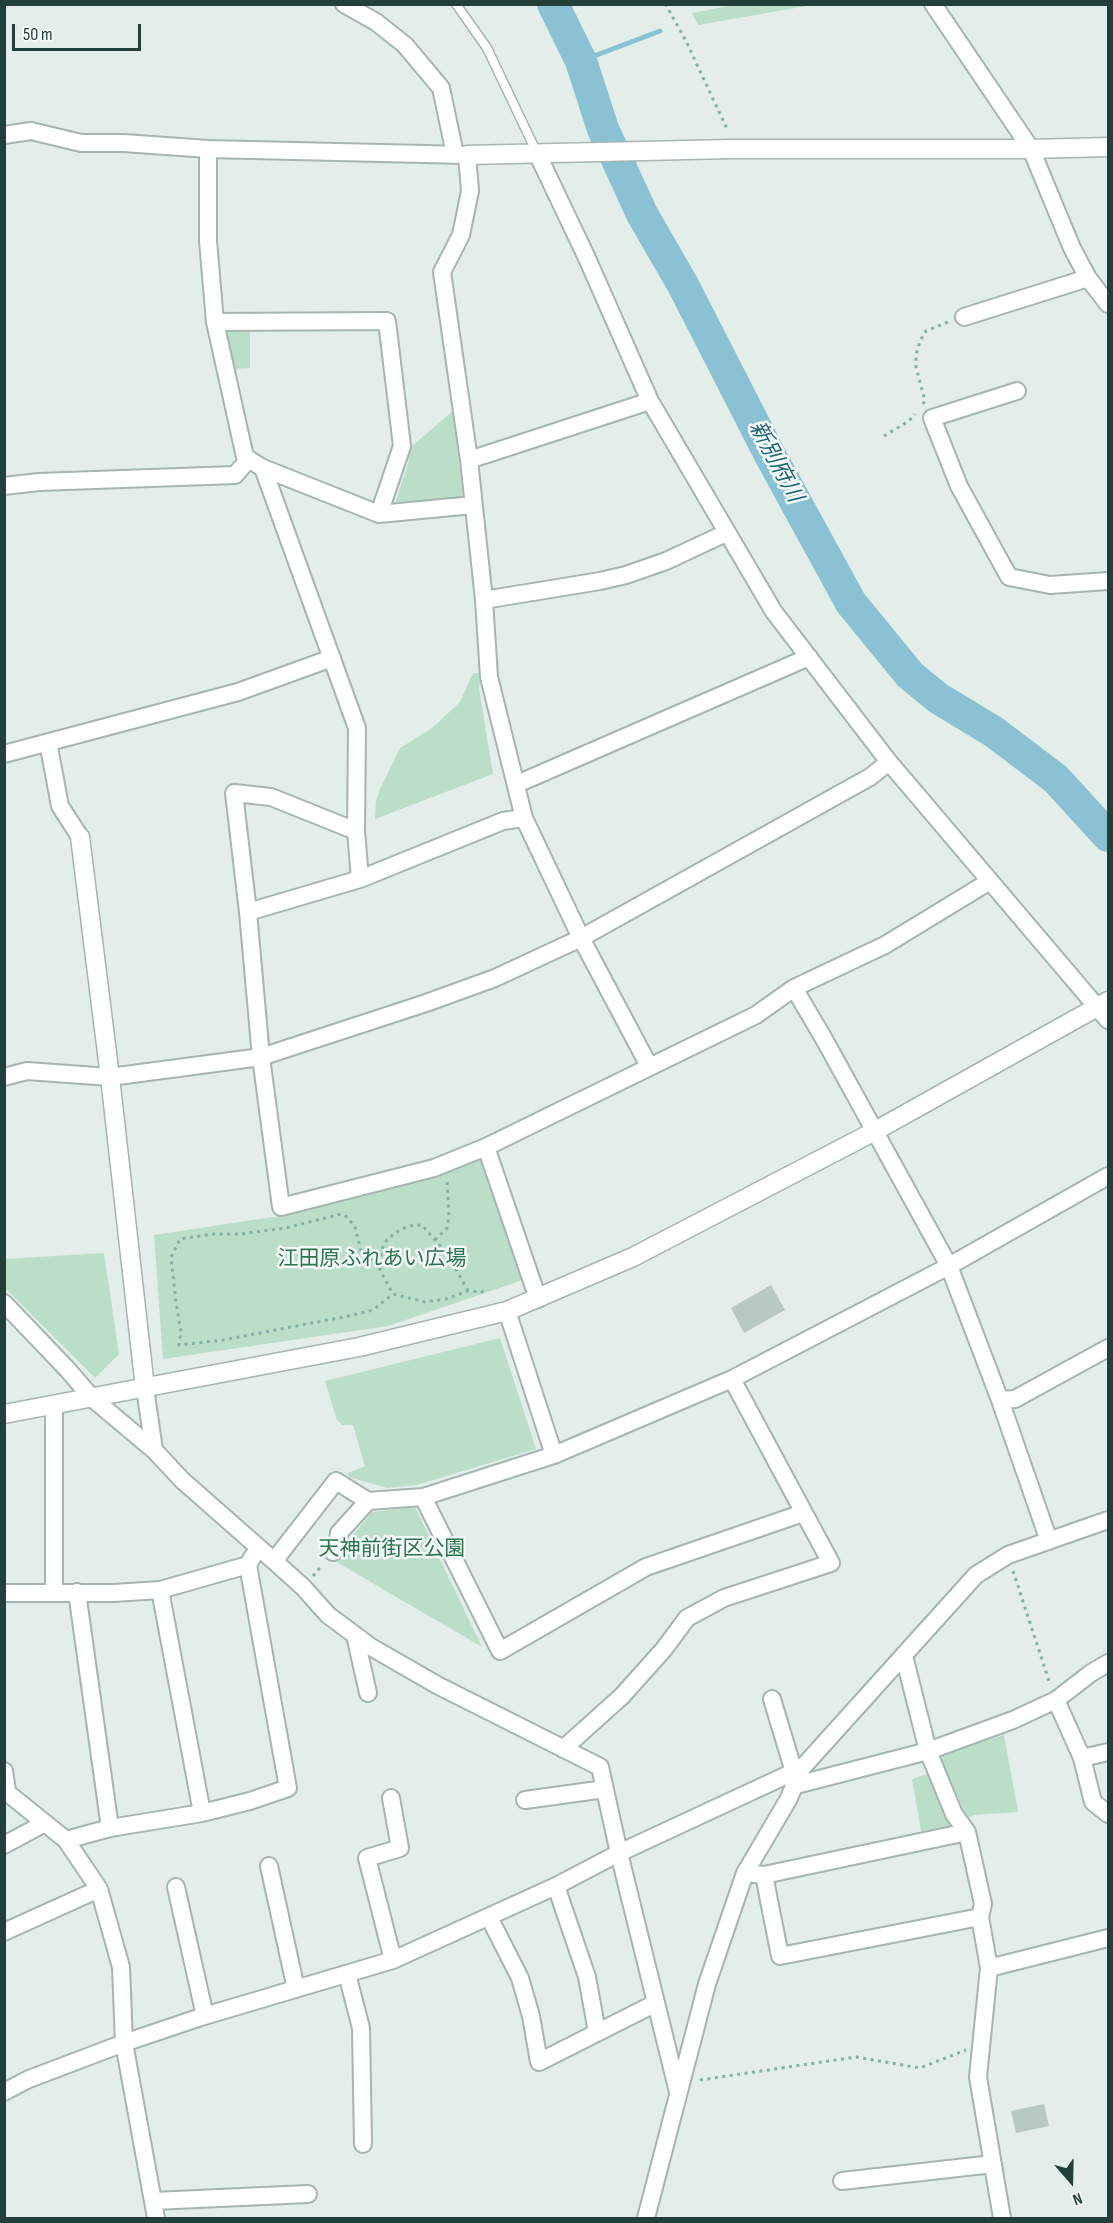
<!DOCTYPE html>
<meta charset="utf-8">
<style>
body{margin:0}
#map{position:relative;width:1113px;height:2223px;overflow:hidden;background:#e3ede9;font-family:"Sofia Sans Condensed",sans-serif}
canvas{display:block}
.frame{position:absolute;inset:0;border:6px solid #223f39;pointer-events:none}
.north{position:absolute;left:1041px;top:2151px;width:60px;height:60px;-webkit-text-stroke:4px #f4f9f7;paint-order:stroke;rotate:160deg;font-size:16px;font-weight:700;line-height:24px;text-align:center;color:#223f39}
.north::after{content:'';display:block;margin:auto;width:21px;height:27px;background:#223f39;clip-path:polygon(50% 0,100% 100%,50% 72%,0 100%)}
.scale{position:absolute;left:12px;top:24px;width:129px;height:27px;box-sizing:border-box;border:3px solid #223f39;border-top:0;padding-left:8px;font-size:18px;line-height:21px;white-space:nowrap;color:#223f39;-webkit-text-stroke:4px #f4f9f7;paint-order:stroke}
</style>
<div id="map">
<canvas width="1113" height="2223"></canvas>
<div class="frame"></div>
<div class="north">N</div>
<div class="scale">50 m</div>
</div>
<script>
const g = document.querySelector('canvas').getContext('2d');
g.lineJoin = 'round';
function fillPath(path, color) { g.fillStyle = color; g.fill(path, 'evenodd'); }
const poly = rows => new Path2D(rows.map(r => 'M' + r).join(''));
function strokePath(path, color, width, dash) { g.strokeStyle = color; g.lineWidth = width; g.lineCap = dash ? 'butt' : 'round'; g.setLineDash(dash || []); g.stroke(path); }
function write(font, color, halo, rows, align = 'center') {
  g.font = font + ' "Sofia Sans Condensed","Noto Sans JP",sans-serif'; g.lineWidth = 5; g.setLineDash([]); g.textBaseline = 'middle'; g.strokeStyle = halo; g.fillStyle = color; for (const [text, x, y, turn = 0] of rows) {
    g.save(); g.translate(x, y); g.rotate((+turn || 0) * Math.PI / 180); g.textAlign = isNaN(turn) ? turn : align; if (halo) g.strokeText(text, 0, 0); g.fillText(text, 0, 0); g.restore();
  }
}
const green = poly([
 [738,4,812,4,812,5,698,25,692,13],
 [225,331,250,331,250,368,232,369],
 [453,411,463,497,395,503,408,464,411,447],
 [473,673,481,673,479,689,493,774,375,819,376,801,380,789,400,748,432,728,460,702],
 [480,1160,523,1280,388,1326,163,1359,154,1235,286,1215],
 [104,1253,119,1354,95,1378,5,1288,5,1259],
 [500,1338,536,1449,417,1485,387,1488,349,1477,348,1473,365,1466,353,1425,342,1425,337,1420,325,1381],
 [415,1507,482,1647,333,1560,372,1512],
 [1004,1735,1018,1812,974,1815,968,1818,937,1756],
 [930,1773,955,1826,921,1831,912,1779]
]);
const stream = poly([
 [581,61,660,31]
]);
const river = poly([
 [553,4,581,61,603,129,642,214,683,285,770,455,851,603,910,675,938,698,994,732,1056,779,1108,836]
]);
const building = poly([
 [771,1285,785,1310,744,1333,731,1308],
 [1044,2104,1049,2126,1016,2133,1011,2111]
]);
const path = poly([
 [667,4,666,5,686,41,728,131],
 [923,404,925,401,916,367,916,355,920,341,926,331,948,322],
 [884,436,909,421,915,414],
 [435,1240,447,1228,449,1217,447,1180],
 [379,1262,366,1259,361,1251,355,1227,347,1217,341,1214,286,1228,240,1234,214,1234,180,1239,171,1257,176,1302,181,1332,179,1345,223,1340,354,1315,373,1310,393,1294],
 [468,1291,448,1255,422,1225,408,1226,395,1233,384,1243,379,1262,380,1270,393,1294,425,1302,446,1299,468,1291,487,1292],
 [1013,1571,1050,1684],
 [313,1576,322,1565],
 [700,2080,856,2057,920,2068,966,2050]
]);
const service = poly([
 [456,4,487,48,537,153]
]);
const minor = poly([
 [344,4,376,22,405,45,441,88,455,154],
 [933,4,1031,149,1072,248,1088,278,1108,304],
 [4,135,31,131,81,143,124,143,208,149,467,155,470,191,461,235,442,272,469,460,484,600,489,677,524,818,581,938,649,1066],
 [208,149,208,241,215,322,245,457,263,468,379,514,473,505],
 [537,153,586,256,650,401,774,612,889,762,1108,1020],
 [964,317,1088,278],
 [215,322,387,321,402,446,379,514],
 [1017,391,932,418,959,486,1009,577,1050,585,1108,581],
 [469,460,650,401],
 [263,468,357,728,356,831,271,797,234,793,248,912,261,1057,281,1207,434,1168,486,1147,756,1015,794,988,885,945,990,881],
 [4,486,39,482,235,475,249,459],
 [484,600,600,581,626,575,666,561,726,533],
 [48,742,60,806,80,837],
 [4,754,238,692,332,658],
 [517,784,809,657],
 [356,831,360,879],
 [248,912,360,879,503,821,524,818],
 [794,988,824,1039,949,1266,1000,1400,1015,1399,1108,1348],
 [4,1077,27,1071,110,1077,261,1057,426,1003,495,978,581,938,870,777,889,762],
 [486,1147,538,1299],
 [4,1303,68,1370,92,1398,154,1450,182,1480,274,1561,303,1587,328,1615,371,1647,437,1685,600,1767,619,1853,678,2092],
 [507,1311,554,1455],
 [145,1388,154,1450],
 [1000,1400,1049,1541],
 [54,1405,54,1592],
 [423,1497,500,1651,646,1567,803,1513],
 [333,1552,337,1547,339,1533,368,1501],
 [274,1561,336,1481,368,1501,423,1497,554,1455,732,1379,949,1266,1108,1176],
 [160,1590,202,1813],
 [77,1592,110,1828],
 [4,1593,114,1593,160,1590,248,1565,253,1556],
 [355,1635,368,1693],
 [904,1656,928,1751,954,1814,967,1832,983,1904,980,1917,989,1968,978,2077,1002,2218],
 [772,1699,794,1772],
 [1056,1700,1082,1758,1108,1752],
 [563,1749,622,1696,664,1649,687,1618,724,1598,831,1563,732,1379],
 [1082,1758,1093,1802,1108,1814],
 [4,1771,7,1791],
 [796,1785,928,1751,1013,1720,1056,1700,1091,1673,1108,1663],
 [4,1790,66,1840,99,1889,121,1967,124,2043,156,2218],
 [391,1798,400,1848,367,1858,393,1960],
 [525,1800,605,1789],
 [66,1840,110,1828,202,1813,250,1801,288,1788,248,1565],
 [4,1845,45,1823],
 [269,1866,296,1989],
 [745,1873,764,1875,780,1956,980,1917],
 [764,1875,967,1832],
 [556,1886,587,1977,597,2032],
 [176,1887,205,2016],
 [489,1917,520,1978,531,2016,539,2062,656,2003],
 [4,1932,99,1889],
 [989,1968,1108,1938],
 [347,1974,361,2028,363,2144],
 [4,2092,29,2079,124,2043,201,2017,393,1960,556,1886,619,1853,802,1768],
 [842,2181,993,2164],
 [153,2201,308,2194],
 [646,2218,707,1984,745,1873,788,1800,802,1768,976,1575,1008,1555,1108,1520]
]);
const tertiary = poly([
 [467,155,731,149,1031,149,1108,147],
 [80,837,110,1077,145,1388],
 [4,1414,359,1347,507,1311,633,1257,875,1131,1108,1001]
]);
const parkNames = [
 ["江田原ふれあい広場",372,1260],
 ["天神前街区公園",392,1550]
];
const waterNames = [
 ["新別府川",775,462,62]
];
fillPath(green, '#bbdec8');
strokePath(stream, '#8ac2d3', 5);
strokePath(river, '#8ac2d3', 32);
fillPath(building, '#b8c8c2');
strokePath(service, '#a5b5b1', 11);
strokePath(minor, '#a5b5b1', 20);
strokePath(tertiary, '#a5b5b1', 21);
strokePath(path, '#83b1a6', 3, [3, 4.5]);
strokePath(service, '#fff', 8);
strokePath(minor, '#fff', 16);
strokePath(tertiary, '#fff', 18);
write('21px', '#2b764e', '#f4f9f7', parkNames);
write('italic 22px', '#1b647c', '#f4f9f7', waterNames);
</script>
